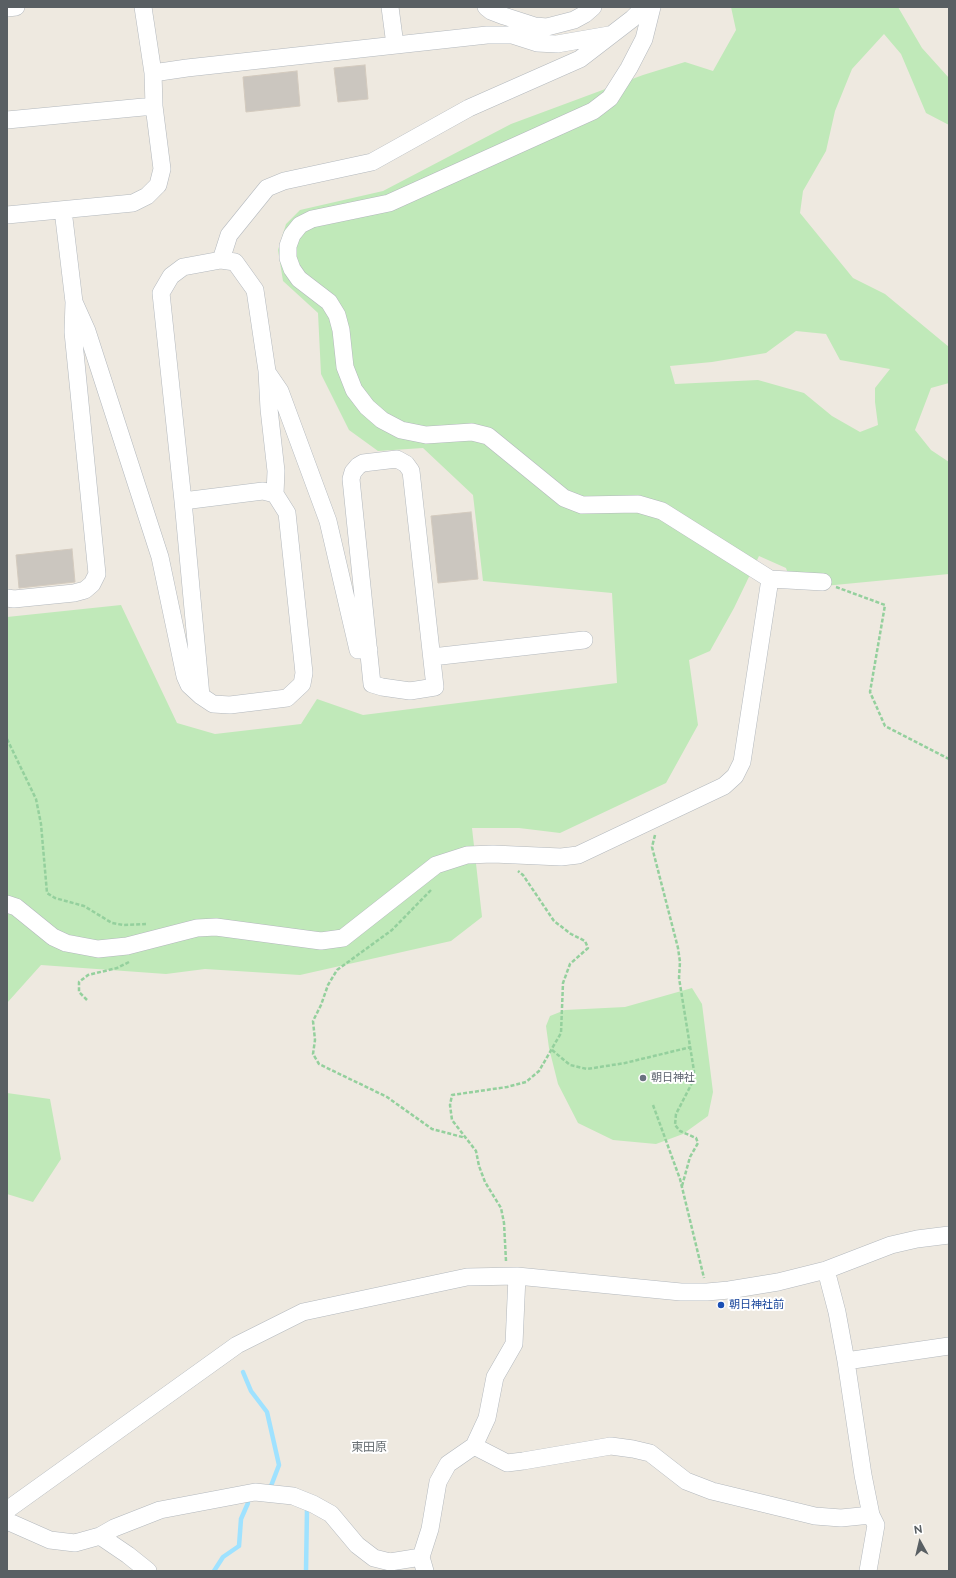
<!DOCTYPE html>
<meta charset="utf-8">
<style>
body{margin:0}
#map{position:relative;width:956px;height:1578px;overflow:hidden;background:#eee9e0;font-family:Raleway,sans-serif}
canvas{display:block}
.frame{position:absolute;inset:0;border:8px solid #595f63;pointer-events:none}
.north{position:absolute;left:900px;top:1522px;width:40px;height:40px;-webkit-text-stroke:3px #fff;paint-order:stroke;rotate:352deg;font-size:11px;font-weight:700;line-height:16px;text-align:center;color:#595f63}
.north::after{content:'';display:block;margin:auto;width:14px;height:18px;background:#595f63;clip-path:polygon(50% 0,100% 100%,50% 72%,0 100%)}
</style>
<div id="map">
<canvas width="956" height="1578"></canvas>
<div class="frame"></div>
<div class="north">N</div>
</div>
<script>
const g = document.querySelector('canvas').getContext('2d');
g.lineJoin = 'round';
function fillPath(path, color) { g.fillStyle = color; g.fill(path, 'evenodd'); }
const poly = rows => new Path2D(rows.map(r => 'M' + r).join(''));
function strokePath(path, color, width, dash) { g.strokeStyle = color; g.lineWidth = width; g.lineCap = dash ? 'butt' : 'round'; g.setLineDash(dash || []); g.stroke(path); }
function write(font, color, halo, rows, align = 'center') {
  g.font = font + ' Raleway,"Noto Sans JP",sans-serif'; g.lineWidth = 4; g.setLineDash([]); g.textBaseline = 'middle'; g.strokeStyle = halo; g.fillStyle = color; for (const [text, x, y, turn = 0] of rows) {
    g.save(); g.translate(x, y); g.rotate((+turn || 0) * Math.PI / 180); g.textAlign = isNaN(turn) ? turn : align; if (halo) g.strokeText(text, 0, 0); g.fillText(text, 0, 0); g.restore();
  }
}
const green = poly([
 [731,7,898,7,922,48,949,78,949,125,926,113,901,54,884,34,852,69,835,111,826,151,803,191,800,213,853,278,885,294,949,347,949,383,931,388,915,430,931,450,949,462,949,574,793,589,786,568,759,556,734,608,710,651,689,660,698,725,666,783,560,833,519,828,472,828,482,917,451,941,300,975,205,969,166,974,41,965,7,1003,7,617,121,605,177,723,215,734,301,724,317,699,363,715,617,683,612,593,483,581,473,495,423,448,378,451,349,430,321,374,318,313,283,281,278,250,286,224,300,210,383,191,511,124,643,75,685,62,713,71,736,30],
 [796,331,826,334,840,360,890,369,875,388,875,402,878,425,860,432,832,416,804,393,758,380,675,384,670,366,712,362,766,353],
 [692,988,702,1004,713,1092,708,1116,683,1134,656,1144,613,1140,578,1123,558,1084,549,1048,546,1026,550,1016,565,1010,625,1007],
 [7,1093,50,1099,61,1159,33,1202,7,1194]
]);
const stream = poly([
 [243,1372,251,1391,267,1412,279,1465,271,1486],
 [214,1571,223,1557,239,1546,241,1519,248,1503],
 [306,1571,307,1509]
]);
const building = poly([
 [365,65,368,99,338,102,334,68,365,65],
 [297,71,300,106,246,112,243,77,297,71],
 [471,512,478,579,438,583,431,516,471,512],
 [72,549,75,582,19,588,16,555,72,549]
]);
const path = poly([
 [836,587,885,605,870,692,885,726,949,759],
 [7,739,36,799,41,824,47,893,55,898,84,906,112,923,123,925,146,924],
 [655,835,652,847,678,948,680,962,679,978,694,1071,692,1083,676,1114,675,1125,680,1131,696,1138,698,1143,690,1157,682,1186],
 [431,890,392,930,337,970,328,985,321,1005,313,1021,315,1040,313,1054,319,1064,387,1097,432,1129,466,1138],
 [87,1000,79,992,79,982,88,975,117,968,129,962],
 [552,1050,570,1065,587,1069,625,1063,691,1047],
 [653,1105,680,1179,704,1278],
 [506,1261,504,1223,501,1208,485,1182,479,1166,476,1151,452,1120,450,1105,452,1095,507,1087,526,1082,539,1071,561,1033,563,983,570,964,588,948,585,941,571,934,554,921,523,875,518,871]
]);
const minor = poly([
 [390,7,395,45],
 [486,7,491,11,504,16,535,26,547,27,574,20,585,14,593,7],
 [652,7,644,39,629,68,610,98,593,111,389,203,312,219,300,225,292,235,288,246,288,258,292,269,299,279,329,302,337,315,341,330,345,367,354,390,367,407,382,420,401,430,426,435,472,432,488,436,564,498,582,505,638,504,662,511,770,579,823,582],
 [7,8,16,7],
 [153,73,187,68,487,35,512,35,537,43,557,44,609,35],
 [7,120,154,106],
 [7,215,133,203,147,196,158,185,162,169,154,106,153,73,143,7],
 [221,260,229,235,267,188,284,181,372,162,469,108,580,59,632,19,644,7],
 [74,302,87,331,160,557,185,676,189,685,201,696,213,704,230,705,287,698,302,684,304,673,287,513,275,494,263,491,183,501,201,696],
 [267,372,280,391,328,521,358,650,369,650],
 [397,459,406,464,411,471,435,687,410,691,382,687,372,684,351,479,353,472,358,466,363,463,397,459],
 [183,501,161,293,171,276,183,267,221,260,235,262,255,290,267,371,269,409,276,471,275,494],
 [7,598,14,599,74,593,85,590,92,584,97,574,73,332,74,302,63,210],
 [432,657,584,640],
 [7,904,16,907,53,937,66,943,98,949,127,946,197,928,216,927,321,941,343,938,436,865,467,855,493,854,561,857,578,855,724,786,735,776,742,762,770,579],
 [826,1270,837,1312,846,1361,863,1475,871,1515,876,1525,868,1571],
 [846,1361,949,1346],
 [474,1446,507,1463,523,1461,611,1446,633,1449,650,1453,686,1481,712,1491,815,1516,841,1518,871,1515],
 [7,1510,237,1345,303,1312,467,1277,517,1276,681,1292,707,1292,729,1290,778,1282,826,1270,891,1245,917,1239,949,1235],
 [7,1521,50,1540,75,1543,100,1536,114,1528,160,1510,255,1492,293,1496,313,1504,331,1514,357,1545,374,1558,390,1562,421,1557],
 [100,1536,128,1555,148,1571],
 [425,1571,421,1557,430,1529,438,1482,448,1464,474,1446,487,1418,495,1377,514,1344,517,1276]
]);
const markers = [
 [643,1078,4,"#6b7280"],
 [721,1305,4,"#1a4fb4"]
];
const worshipNames = [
 ["朝日神社",651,1078]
];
const transitNames = [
 ["朝日神社前",729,1305]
];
const neighbourhoodNames = [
 ["東田原",369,1447]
];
fillPath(green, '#c0e9b9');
strokePath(stream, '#9fe2ff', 4.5);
fillPath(building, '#cbc6bf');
strokePath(building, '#d3cabe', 1);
strokePath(minor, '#b3b8bd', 18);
strokePath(path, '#94d09d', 2.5, [4, 2]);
strokePath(minor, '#fff', 17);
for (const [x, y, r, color] of markers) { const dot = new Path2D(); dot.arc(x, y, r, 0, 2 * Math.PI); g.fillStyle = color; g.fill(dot); strokePath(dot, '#fff', 1.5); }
write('11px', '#5b616d', '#fff', worshipNames, 'left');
write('11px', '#164399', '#fff', transitNames, 'left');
write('12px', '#6a7175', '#fff', neighbourhoodNames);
</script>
